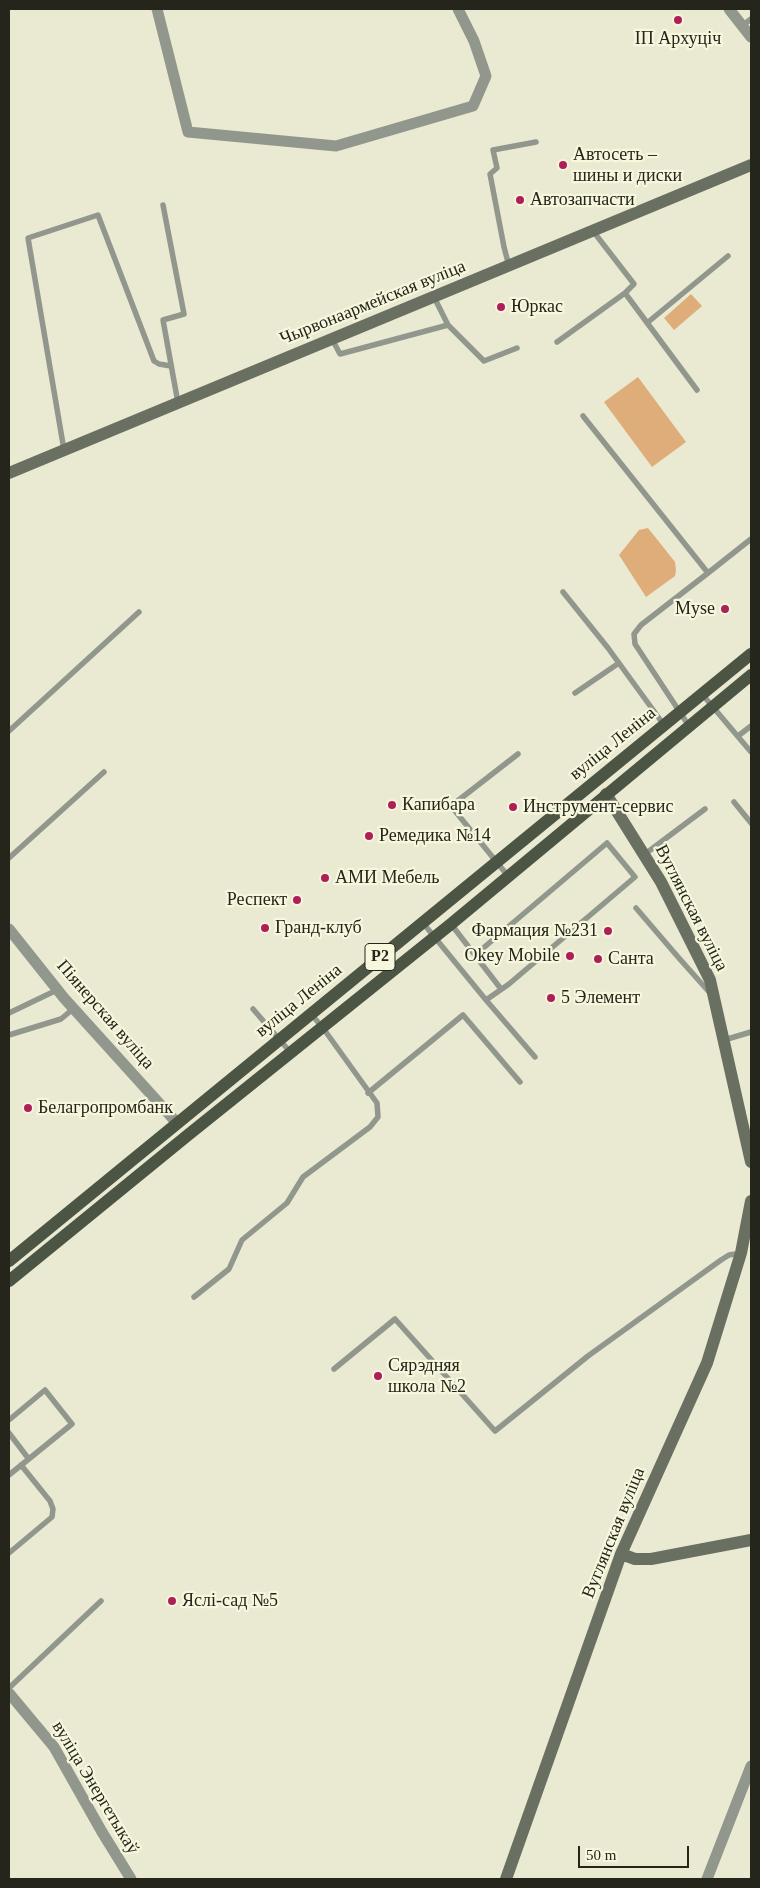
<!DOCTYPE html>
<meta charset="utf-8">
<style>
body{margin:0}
#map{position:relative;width:760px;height:1888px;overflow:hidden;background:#e9ead1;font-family:"Times New Roman",serif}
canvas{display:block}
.frame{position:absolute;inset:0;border:10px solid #25251c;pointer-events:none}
.scale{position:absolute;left:578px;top:1846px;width:111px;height:22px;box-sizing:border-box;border:2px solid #25251c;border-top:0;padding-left:6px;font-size:15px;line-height:18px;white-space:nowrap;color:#25251c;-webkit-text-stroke:4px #f7f7de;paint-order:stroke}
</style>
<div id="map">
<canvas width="760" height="1888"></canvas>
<div class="frame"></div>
<div class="scale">50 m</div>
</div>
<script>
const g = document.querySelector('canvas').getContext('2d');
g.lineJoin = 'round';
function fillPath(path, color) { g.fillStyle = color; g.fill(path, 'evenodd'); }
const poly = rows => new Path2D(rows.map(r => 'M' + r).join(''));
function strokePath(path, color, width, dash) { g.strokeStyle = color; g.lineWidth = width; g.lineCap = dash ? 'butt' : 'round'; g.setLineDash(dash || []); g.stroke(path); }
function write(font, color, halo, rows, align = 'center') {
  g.font = font + ' "Times New Roman",serif'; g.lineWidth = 4.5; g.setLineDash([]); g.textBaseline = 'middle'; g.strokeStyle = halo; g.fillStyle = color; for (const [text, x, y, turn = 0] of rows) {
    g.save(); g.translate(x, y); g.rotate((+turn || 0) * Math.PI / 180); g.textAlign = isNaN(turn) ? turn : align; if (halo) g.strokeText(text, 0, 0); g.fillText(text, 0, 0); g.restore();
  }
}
const green = poly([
 [691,294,702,306,674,330,664,318],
 [638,377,686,442,652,467,604,402],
 [648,528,675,562,676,571,675,576,646,597,619,555,639,530]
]);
const lane = poly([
 [742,26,751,19],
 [163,205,184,314,163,320,178,403],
 [593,231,634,284,625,293,697,390],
 [509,266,504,247,490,174,497,168,493,150,536,142],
 [434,297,448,325,484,361,517,348],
 [647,323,728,256],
 [332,339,340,354,448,325],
 [557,342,625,293],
 [583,416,708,573,641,625,634,634,635,644,689,726],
 [64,450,28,238,98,215,154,361,159,364,171,366],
 [708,573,751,539],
 [563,592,608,648,664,725],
 [575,693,619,663],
 [702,694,751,752],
 [9,731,139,612],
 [738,736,751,726],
 [734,802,751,823],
 [645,854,705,809],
 [9,858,104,772],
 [508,876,451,806,518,754],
 [636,908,678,957,710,993],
 [423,923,486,1000,535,1057],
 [451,924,501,989],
 [475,955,607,843,635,877,509,984,486,1000],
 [253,1009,291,1053],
 [9,1013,57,990],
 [9,1035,61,1019,73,1009],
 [724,1040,751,1032],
 [368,1093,463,1015,520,1082],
 [194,1297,229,1269,242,1240,287,1203,303,1177,370,1127,378,1117,377,1103,323,1028,311,1014],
 [334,1369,395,1319,495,1431,588,1356,721,1260,729,1255,741,1253],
 [9,1420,45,1390,72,1424,9,1475],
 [9,1433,28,1458],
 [9,1553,52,1517,53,1509,50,1501,21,1465],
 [9,1688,101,1601]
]);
const street = poly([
 [157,9,188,132,336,146,473,106,486,76,474,41,458,9],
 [729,9,751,37],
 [9,929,64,998,177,1123],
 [9,1693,54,1747,102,1832,131,1879],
 [707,1879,751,1766]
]);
const secondary = poly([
 [9,473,751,165],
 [606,794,661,882,710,980,751,1162],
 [621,1554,635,1559,651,1559,751,1540],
 [506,1879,621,1554,707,1363,741,1253,751,1201]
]);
const primary = poly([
 [9,1261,751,654],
 [9,1281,188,1135,451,924,751,675]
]);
const markers = [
 [678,20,5,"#ae1f57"],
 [563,165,5,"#ae1f57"],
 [520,200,5,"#ae1f57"],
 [501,307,5,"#ae1f57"],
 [725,609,5,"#ae1f57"],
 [392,805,5,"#ae1f57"],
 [513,807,5,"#ae1f57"],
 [369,836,5,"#ae1f57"],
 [325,878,5,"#ae1f57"],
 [297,900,5,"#ae1f57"],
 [265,928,5,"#ae1f57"],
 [608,931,5,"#ae1f57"],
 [570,956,5,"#ae1f57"],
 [598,959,5,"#ae1f57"],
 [551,998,5,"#ae1f57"],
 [28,1108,5,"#ae1f57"],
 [378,1376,5,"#ae1f57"],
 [172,1601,5,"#ae1f57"]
];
const shields = [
 [380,957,30]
];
const shieldNames = [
 ["Р2",380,957]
];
const poiNames = [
 ["ІП Архуціч",678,39,"center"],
 ["Автосеть –",573,155],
 ["шины и диски",573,176],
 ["Автозапчасти",530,200],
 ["Юркас",511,307],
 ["Myse",715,609,"right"],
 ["Капибара",402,805],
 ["Инструмент-сервис",523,807],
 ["Ремедика №14",379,836],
 ["АМИ Мебель",335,878],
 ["Респект",287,900,"right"],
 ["Гранд-клуб",275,928],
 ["Фармация №231",598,931,"right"],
 ["Okey Mobile",560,956,"right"],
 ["Санта",608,959],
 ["5 Элемент",561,998],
 ["Белагропромбанк",38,1108],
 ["Сярэдняя",388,1366],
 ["школа №2",388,1387],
 ["Яслі-сад №5",182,1601]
];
const streetNames = [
 ["Чырвонаармейская вуліца",373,303,-22],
 ["вуліца Леніна",613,744,-39],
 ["Вуглянская вуліца",691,908,63],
 ["вуліца Леніна",299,1001,-39],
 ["Піянерская вуліца",105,1015,49],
 ["Вуглянская вуліца",614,1533,-68],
 ["вуліца Энергетыкаў",95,1788,59]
];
fillPath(green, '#dead7a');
strokePath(lane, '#92978d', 5.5);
strokePath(street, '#92978d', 11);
strokePath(secondary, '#697062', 12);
strokePath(primary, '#4c5544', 12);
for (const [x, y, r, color] of markers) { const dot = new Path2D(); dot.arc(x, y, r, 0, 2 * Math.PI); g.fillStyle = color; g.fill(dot); strokePath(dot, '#f7f7de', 2); }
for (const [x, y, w] of shields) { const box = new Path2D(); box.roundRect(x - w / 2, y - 13.5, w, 27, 4); g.fillStyle = '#f7f7de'; g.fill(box); strokePath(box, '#25251c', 1); }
write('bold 16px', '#25251c', null, shieldNames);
write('18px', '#25251c', '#f7f7de', poiNames, 'left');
write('18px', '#25251c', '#f7f7de', streetNames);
</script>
